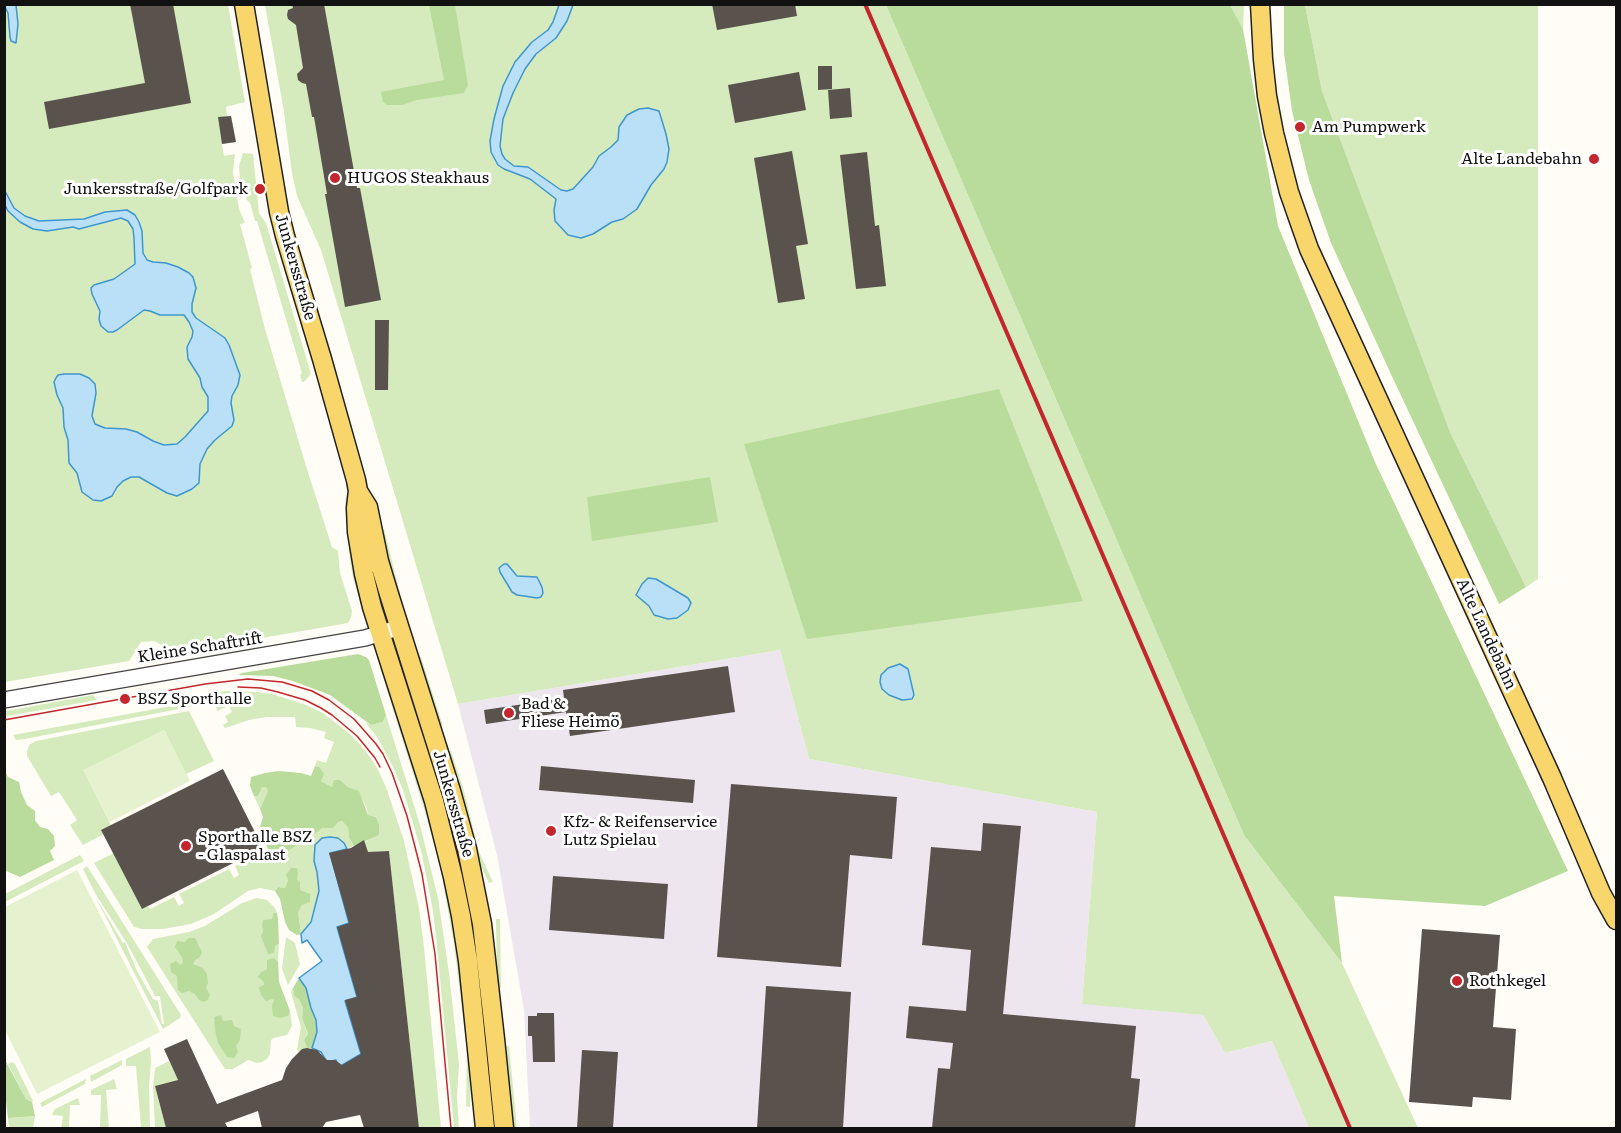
<!DOCTYPE html>
<meta charset="utf-8">
<style>
body{margin:0}
#map{position:relative;width:1621px;height:1133px;overflow:hidden;background:#fffdf5;font-family:Literata,serif}
canvas{display:block}
.frame{position:absolute;inset:0;border:6px solid #111;pointer-events:none}
</style>
<div id="map">
<canvas width="1621" height="1133"></canvas>
<div class="frame"></div>
</div>
<script>
const g = document.querySelector('canvas').getContext('2d');
g.lineJoin = 'round';
function fillPath(path, color) { g.fillStyle = color; g.fill(path, 'evenodd'); }
const poly = rows => new Path2D(rows.map(r => 'M' + r).join(''));
function strokePath(path, color, width, dash) { g.strokeStyle = color; g.lineWidth = width; g.lineCap = dash ? 'butt' : 'round'; g.setLineDash(dash || []); g.stroke(path); }
function write(font, color, halo, rows, align = 'center') {
  g.font = font + ' Literata,serif'; g.lineWidth = 6; g.setLineDash([]); g.textBaseline = 'middle'; g.strokeStyle = halo; g.fillStyle = color; for (const [text, x, y, turn = 0] of rows) {
    g.save(); g.translate(x, y); g.rotate((+turn || 0) * Math.PI / 180); g.textAlign = isNaN(turn) ? turn : align; if (halo) g.strokeText(text, 0, 0); g.fillText(text, 0, 0); g.restore();
  }
}
const industrial = poly([
 [780,650,809,759,1097,812,1082,1003,1203,1015,1225,1053,1272,1041,1309,1128,530,1128,524,1010,497,855,458,704]
]);
const green = poly([
 [5,5,228,5,245,102,226,107,227,116,231,116,236,142,222,144,224,156,235,154,233,172,239,209,245,223,240,224,252,268,250,269,265,329,306,466,332,547,338,551,340,573,352,611,351,618,348,623,176,653,154,641,141,642,129,661,5,682],
 [265,5,886,5,1244,835,1342,963,1418,1128,1309,1128,1272,1041,1225,1053,1203,1015,1082,1004,1097,812,809,759,780,650,458,704,321,250,297,196,292,173,284,112],
 [1230,5,1244,5,1243,29],
 [1305,5,1538,5,1538,579,1526,587,1450,432,1322,91],
 [243,153,253,154,259,213,266,223,311,374,304,382,302,382,300,375,302,373,257,221,255,221,250,203,247,200,240,182,239,166],
 [346,491,350,533,363,601,360,602,353,578,350,560,345,508],
 [384,529,400,593,397,594,383,545,382,533],
 [421,657,443,726,438,723,417,658],
 [384,667,429,811,452,909,468,1034,465,1034,454,944,440,866,425,812,380,668],
 [225,691,257,692,272,694,306,705,323,713,350,734,364,749,376,766,386,787,404,841,419,908,424,947,441,1128,419,1128,389,851,365,853,365,842,379,834,379,824,376,817,368,815,367,809,358,791,348,787,340,780,332,787,321,781,319,767,315,766,317,760,326,763,334,742,324,738,326,732,310,728,296,727,295,717,267,717,249,720,225,728,223,725,228,722,225,716,232,712,229,706,217,711,213,693],
 [93,695,97,700,8,716,5,715,6,711],
 [199,701,203,701,204,704,25,739,16,740,13,735],
 [189,711,214,761,186,774,164,730,84,771,111,825,104,834,83,845,70,825,77,820,59,792,51,796,27,756,27,752,29,745,36,741],
 [386,715,420,825,438,898,449,973,459,1064,457,1097,459,1128,454,1128,437,946,433,911,422,854,403,790,393,767,377,737,365,722,371,725,383,722],
 [428,747,453,823,474,922,470,918,466,905,426,748],
 [451,751,464,791,479,852,493,882,489,883,479,862,447,752],
 [261,787,266,787,268,791,260,809,254,796,258,796],
 [338,821,342,821,348,828,349,838,354,846,347,849,344,843,314,860,317,872,319,891,310,922,301,934,298,912,305,893,300,890,300,882,288,880,285,888,278,887,275,891,260,888,248,891,214,914,191,924,163,929,142,929,134,927,94,863,114,853,142,909,148,906,150,909,174,897,179,906,184,903,179,894,229,869,234,878,239,875,235,866,268,849,278,851,303,841,308,835,315,834,322,828,333,828],
 [80,855,84,861,5,902,5,894],
 [87,866,181,1015,180,1018,163,1029,96,898,123,943,125,942,137,971,153,999,158,1001,162,1024,164,1024,160,996,155,996,128,945,95,893,83,869],
 [257,898,267,900,275,908,277,913,273,913,272,919,268,920,262,926,263,932,275,946,279,944,278,961,273,958,267,969,261,972,257,977,263,981,264,985,272,998,287,1016,290,1011,292,1026,287,1035,274,1038,271,1040,270,1054,267,1059,262,1062,257,1063,248,1060,233,1069,225,1069,147,947,153,939,189,932,205,926,242,903],
 [496,919,500,919,501,989,497,982,497,972],
 [286,937,295,943,300,964,288,985,282,969],
 [293,988,294,996,299,999,303,1008,302,1018,308,1035,304,1040,307,1048,298,1052,297,1049,301,1027,292,996,291,991],
 [505,1046,509,1046,517,1128,512,1128],
 [150,1047,151,1062,149,1087,150,1128,141,1128,136,1066,126,1066,126,1059],
 [467,1050,470,1050,471,1068,470,1107,466,1106],
 [122,1060,122,1065,91,1082,90,1076],
 [169,1061,178,1080,155,1086,166,1128,155,1128,153,1087,155,1068],
 [12,1062,15,1064,33,1101,32,1102,26,1099,8,1064],
 [86,1079,85,1084,42,1107,40,1103],
 [114,1079,117,1089,106,1090,109,1128,100,1128,101,1095,91,1095,91,1090],
 [78,1098,80,1105,70,1105,69,1128,61,1128,63,1116,52,1115,53,1112,55,1109],
 [35,1116,33,1128,9,1128,8,1118]
]);
const forest = poly([
 [429,5,455,5,468,85,464,93,417,100,402,105,387,105,383,102,381,92,444,80],
 [886,5,1230,5,1243,29,1278,226,1375,462,1568,871,1485,906,1334,896,1342,963,1244,835],
 [1284,5,1305,5,1322,91,1450,432,1526,587,1499,604,1389,370,1331,243,1309,180,1292,111,1284,53],
 [999,389,1083,601,807,639,744,444],
 [710,477,718,522,592,541,587,497],
 [358,654,366,657,369,660,386,715,383,722,371,725,330,695,293,681,273,676,238,675,242,673],
 [315,766,319,767,324,774,321,781,332,787,334,780,340,780,348,787,359,791,368,815,376,817,379,824,379,835,354,846,349,838,348,828,342,821,339,821,333,828,322,828,315,834,308,835,303,841,288,851,268,849,259,830,263,817,260,809,268,791,266,787,262,787,258,796,254,796,250,786,251,777,265,773,278,771,301,773,311,776],
 [5,771,8,777,19,782,21,792,27,805,35,811,35,820,40,827,48,829,54,836,55,846,50,851,54,860,20,877,6,871,5,866],
 [291,868,297,868,298,873,297,879,300,882,300,890,310,894,310,902,302,905,298,912,301,934,297,935,289,930,285,922,280,899,275,891,278,887,285,888,288,880,286,875],
 [273,913,277,913,278,919,279,944,275,946,274,953,268,954,261,936,263,932,262,926,263,920,272,919],
 [188,938,195,938,202,952,200,957,195,960,193,964,203,968,207,974,208,983,206,988,210,995,208,1000,204,1002,199,1000,195,994,189,991,182,993,178,990,177,976,171,972,170,964,176,961,180,965,183,963,182,957,175,947,177,941,185,942],
 [273,958,278,961,279,982,290,1011,288,1016,280,1018,273,1016,272,1006,274,1000,272,999,266,1001,261,995,259,987,264,985,263,981,257,977,261,972,267,969,267,960],
 [299,978,306,988,311,1008,316,1020,317,1032,312,1048,307,1048,304,1040,308,1034,302,1018,303,1008,299,999,294,996,293,988],
 [221,1015,223,1021,232,1020,234,1026,241,1029,240,1040,236,1046,238,1052,234,1058,227,1057,218,1043,215,1030,214,1017],
 [4,1058,26,1099,32,1102,35,1116,8,1118,5,1093]
]);
const pitch = poly([
 [164,730,190,781,110,822,83,770],
 [77,870,160,1032,37,1094,5,1030,5,907]
]);
const water = poly([
 [4,5,16,5,18,24,16,43,11,41,10,37,8,13,4,5],
 [559,5,573,5,567,21,556,38,536,54,525,69,513,93,503,119,500,146,502,154,505,159,514,166,528,167,561,190,567,191,573,189,593,167,599,156,611,147,618,140,619,127,627,115,639,109,648,108,659,111,666,134,669,149,667,162,664,169,651,185,637,209,623,219,612,222,593,234,581,238,568,235,555,221,554,210,556,199,530,179,504,169,498,165,491,152,490,141,494,119,503,86,515,62,532,42,548,30,553,22,559,5],
 [5,191,14,208,25,216,39,221,84,219,105,212,127,210,135,215,139,222,142,231,143,253,147,260,153,262,166,263,178,267,189,273,193,277,196,288,192,304,192,312,196,318,225,338,229,345,240,375,238,385,232,396,231,403,234,420,232,426,215,440,207,449,200,464,199,483,192,489,177,496,167,493,139,477,131,477,123,481,117,487,112,496,101,501,93,500,82,492,77,473,69,463,68,440,64,427,63,408,57,395,54,382,56,378,58,375,64,374,80,374,89,378,95,384,96,393,92,416,95,424,105,428,126,429,137,432,153,441,164,445,177,444,185,437,208,411,208,397,202,387,200,378,188,359,187,347,192,337,193,331,189,322,184,315,160,315,150,311,144,310,117,330,113,332,108,332,101,326,99,319,100,311,92,294,91,288,94,285,114,279,135,264,134,238,133,229,128,221,121,218,79,229,73,227,47,231,33,229,20,222,8,211,5,205,5,191],
 [504,564,507,564,517,576,537,577,542,587,543,593,541,597,537,598,524,596,517,595,512,592,500,572,499,568,504,564],
 [648,578,656,579,688,598,691,603,688,610,677,618,668,619,654,615,649,606,636,595,642,584,648,578],
 [900,664,908,669,914,695,912,699,902,700,889,695,882,689,880,682,881,675,888,668,900,664],
 [330,837,338,838,344,843,347,849,330,853,349,923,337,927,357,997,345,1001,361,1054,339,1067,336,1060,327,1062,321,1052,312,1048,317,1032,316,1020,311,1008,306,988,299,978,322,961,307,940,302,943,301,934,311,922,319,891,317,872,314,861,315,845,322,838,330,837]
]);
const building = poly([
 [130,4,173,4,191,103,49,129,44,102,145,83],
 [292,4,324,4,357,188,360,188,381,300,345,307,325,194,327,194,314,117,312,117,306,84,302,83,298,80,297,74,303,68,296,25,288,19,287,15,288,10,293,8],
 [712,4,795,4,797,16,717,30],
 [818,66,832,66,832,89,818,90],
 [799,72,806,110,735,123,728,85],
 [850,88,852,117,830,119,828,90],
 [231,116,236,142,222,144,218,117],
 [792,151,808,244,796,246,805,299,778,303,754,158],
 [867,152,875,226,879,225,886,286,856,289,840,155],
 [375,320,389,320,388,390,375,390],
 [728,666,735,712,570,736,566,712,486,724,484,710,564,698,563,690],
 [541,766,695,780,693,803,539,790],
 [223,769,263,848,142,909,101,830],
 [731,784,897,797,892,859,850,855,841,967,717,957],
 [983,823,1021,826,1003,1014,1136,1026,1131,1078,1140,1079,1135,1128,932,1128,938,1068,950,1069,953,1043,906,1038,909,1006,966,1011,971,950,922,945,931,847,981,851],
 [364,840,368,852,389,851,419,1128,364,1128,360,1115,326,1122,322,1128,262,1128,258,1111,225,1123,228,1128,166,1128,155,1086,178,1080,164,1049,187,1039,217,1104,282,1080,286,1068,292,1059,302,1049,307,1048,317,1050,327,1060,335,1060,342,1065,361,1054,345,1000,357,997,337,927,349,923,329,853,351,848],
 [553,876,668,884,664,939,549,930],
 [1422,929,1500,935,1493,1027,1516,1029,1511,1100,1473,1097,1472,1107,1409,1102],
 [766,986,851,992,843,1128,757,1128],
 [537,1013,554,1013,555,1062,533,1062,532,1036,528,1036,528,1016,537,1016],
 [582,1050,618,1052,613,1128,577,1128]
]);
const minor = poly([
 [4,700,365,638,391,630]
]);
const major = poly([
 [244,4,279,212,285,236,322,359,356,480,358,491,356,508,357,532,364,574,372,607,434,801,453,877,461,916,468,961,485,1128],
 [1260,4,1263,59,1267,96,1274,133,1289,192,1309,249,1552,778,1601,893,1616,920],
 [358,491,368,507,379,561,388,591,451,791,467,849,482,924,495,1039,504,1128]
]);
const tram = poly([
 [238,687,261,688,278,692,305,700,321,708,332,715,357,736,375,758,380,767],
 [4,720,205,684,248,679,282,682,312,691,329,700,354,719,376,744,383,754,392,773,407,816,422,874,435,954,451,1128]
]);
const rail = poly([
 [865,4,1350,1128]
]);
const markers = [
 [1300,127,6,"#c4262e"],
 [1594,159,6,"#c4262e"],
 [335,178,6,"#c4262e"],
 [260,189,6,"#c4262e"],
 [125,699,6,"#c4262e"],
 [509,713,6,"#c4262e"],
 [551,831,6,"#c4262e"],
 [186,846,6,"#c4262e"],
 [1457,981,6,"#c4262e"]
];
const poiNames = [
 ["Am Pumpwerk",1312,127],
 ["Alte Landebahn",1582,159,"right"],
 ["HUGOS Steakhaus",347,178],
 ["Junkersstraße/Golfpark",248,189,"right"],
 ["BSZ Sporthalle",137,699],
 ["Bad &",521,704],
 ["Fliese Heimö",521,722],
 ["Kfz- & Reifenservice",563,822],
 ["Lutz Spielau",563,840],
 ["Sporthalle BSZ",198,837],
 ["- Glaspalast",198,855],
 ["Rothkegel",1469,981]
];
const streetNames = [
 ["Junkersstraße",295,267,74],
 ["Alte Landebahn",1486,634,65],
 ["Kleine Schaftrift",200,648,-9],
 ["Junkersstraße",453,804,74]
];
fillPath(industrial, '#eee6ef');
fillPath(green, '#d5ebbd');
fillPath(forest, '#b9dc9c');
fillPath(pitch, '#e6f2cf');
fillPath(water, '#b9e0f7');
strokePath(water, '#3f96cf', 1.5);
fillPath(building, '#5a524d');
strokePath(minor, '#444', 18);
strokePath(major, '#222', 21);
strokePath(minor, '#fff', 15);
strokePath(major, '#f9d66b', 18);
strokePath(tram, '#c4262e', 1.5);
strokePath(rail, '#c4262e', 4);
for (const [x, y, r, color] of markers) { const dot = new Path2D(); dot.arc(x, y, r, 0, 2 * Math.PI); g.fillStyle = color; g.fill(dot); strokePath(dot, '#fff', 2); }
write('16px', '#111', '#fff', poiNames, 'left');
write('16px', '#111', '#fff', streetNames);
</script>
